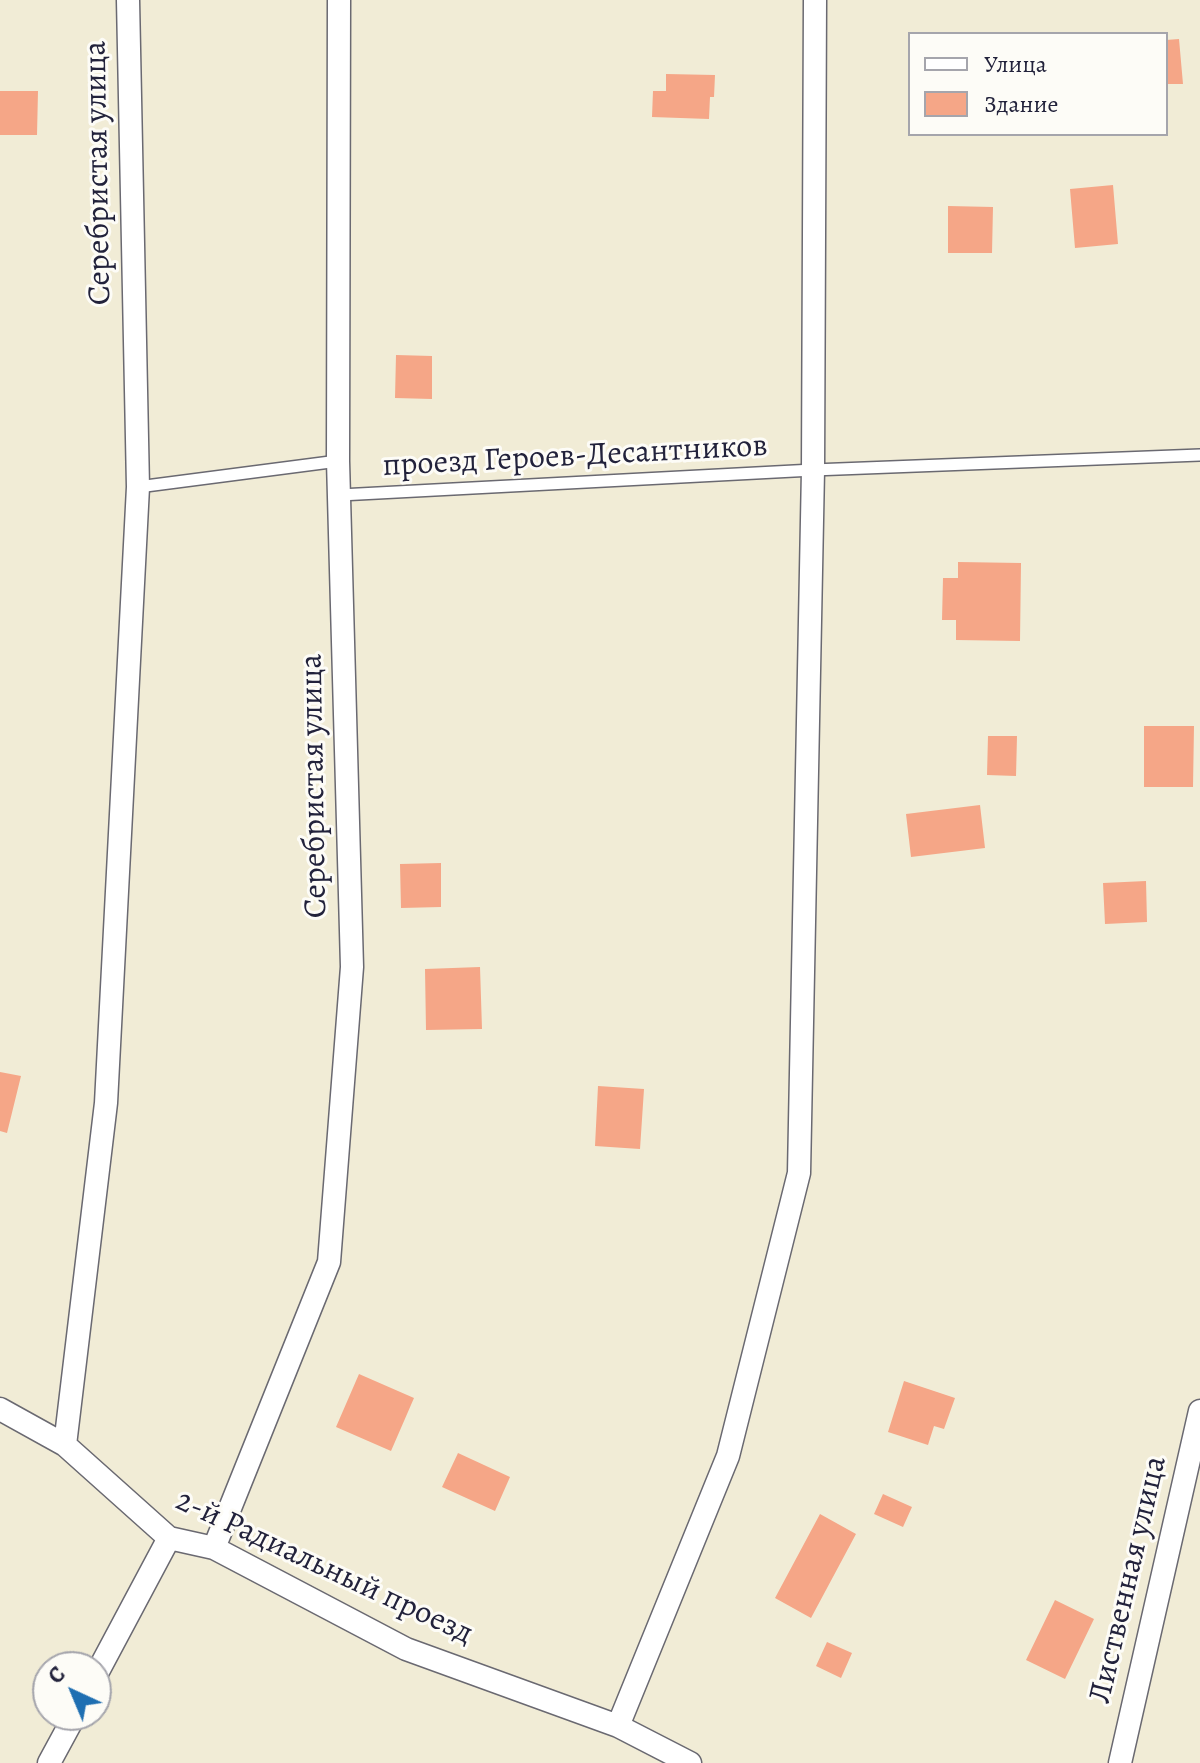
<!DOCTYPE html>
<meta charset="utf-8">
<style>
body{margin:0}
#map{position:relative;width:1200px;height:1763px;overflow:hidden;background:#f1ecd6;font-family:Alegreya,serif}
canvas{display:block}
.legend{position:absolute;left:908px;top:32px;width:260px;height:104px;box-sizing:border-box;background:#fdfcf7;border:2px solid #a5a5ac;margin:0;padding:10px 14px;list-style:none;font-size:24px;color:#22223b}
.legend li{display:flex;align-items:center;gap:16px;height:40px}
.legend b{width:40px;border:2px solid #a5a5ac}
.north{position:absolute;left:32px;top:1651px;width:80px;height:80px;box-sizing:border-box;background:#fdfcf7;border:2px solid #a5a5ac;border-radius:50%;rotate:316deg;font-size:22px;font-weight:700;line-height:32px;text-align:center;color:#22223b}
.north::after{content:'';display:block;margin:auto;width:28px;height:36px;background:#1f6fb2;clip-path:polygon(50% 0,100% 100%,50% 72%,0 100%)}
</style>
<div id="map">
<canvas width="1200" height="1763"></canvas>
<ul class="legend">
<li><b style="height:10px;background:#fff"></b>Улица</li>
<li><b style="height:22px;background:#f5a687"></b>Здание</li>
</ul>
<div class="north">С</div>
</div>
<script>
const g = document.querySelector('canvas').getContext('2d');
g.lineJoin = 'round';
function fillPath(path, color) { g.fillStyle = color; g.fill(path, 'evenodd'); }
const poly = rows => new Path2D(rows.map(r => 'M' + r).join(''));
function strokePath(path, color, width, dash) { g.strokeStyle = color; g.lineWidth = width; g.lineCap = dash ? 'butt' : 'round'; g.setLineDash(dash || []); g.stroke(path); }
function write(font, color, halo, rows, align = 'center') {
  g.font = font + ' Alegreya,serif'; g.lineWidth = 6; g.setLineDash([]); g.textBaseline = 'middle'; g.strokeStyle = halo; g.fillStyle = color; for (const [text, x, y, turn = 0] of rows) {
    g.save(); g.translate(x, y); g.rotate((+turn || 0) * Math.PI / 180); g.textAlign = isNaN(turn) ? turn : align; if (halo) g.strokeText(text, 0, 0); g.fillText(text, 0, 0); g.restore();
  }
}
const building = poly([
 [1179,39,1183,84,1166,84,1166,40],
 [666,74,715,75,714,97,710,97,709,119,652,117,653,91,666,91],
 [0,91,38,91,37,135,0,135],
 [1113,185,1118,244,1075,248,1070,189],
 [948,206,993,207,992,253,948,253],
 [396,355,432,356,432,399,395,398],
 [958,562,1021,563,1020,641,956,640,956,620,942,620,943,578,958,578],
 [1144,726,1194,726,1193,787,1144,787],
 [988,736,1017,736,1016,776,987,775],
 [980,805,985,848,911,857,906,814],
 [441,863,441,907,401,908,400,864],
 [1146,881,1147,922,1105,924,1103,883],
 [480,967,482,1029,426,1030,425,969],
 [0,1072,21,1076,7,1133,0,1131],
 [598,1086,644,1089,640,1149,595,1146],
 [359,1374,414,1398,391,1451,336,1427],
 [904,1381,955,1398,944,1429,934,1426,928,1445,888,1432],
 [458,1453,510,1477,495,1511,442,1487],
 [883,1494,912,1507,903,1527,874,1514],
 [820,1514,856,1534,811,1618,775,1598],
 [1055,1600,1094,1619,1065,1679,1026,1660],
 [827,1642,852,1653,841,1678,816,1666]
]);
const service = poly([
 [138,487,338,461],
 [340,495,813,470,1200,455]
]);
const minor = poly([
 [0,1409,65,1445,169,1538,214,1548,406,1649,618,1726,690,1763],
 [65,1445,106,1103,138,487,128,0],
 [214,1548,329,1262,352,967,338,461,339,0],
 [96,1675,169,1538],
 [618,1726,728,1456,799,1173,813,470,815,0],
 [49,1763,75,1715],
 [1120,1763,1200,1411]
]);
const streetNames = [
 ["Серебристая улица",99,173,-91],
 ["проезд Героев-Десантников",575,457,-3],
 ["Серебристая улица",315,786,-91],
 ["2-й Радиальный проезд",324,1568,25],
 ["Лиственная улица",1129,1580,-77]
];
fillPath(building, '#f5a687');
strokePath(service, '#6a6971', 14);
strokePath(minor, '#6a6971', 25);
strokePath(service, '#fff', 11);
strokePath(minor, '#fff', 22);
write('32px', '#22223b', '#fdfcf7', streetNames);
</script>
